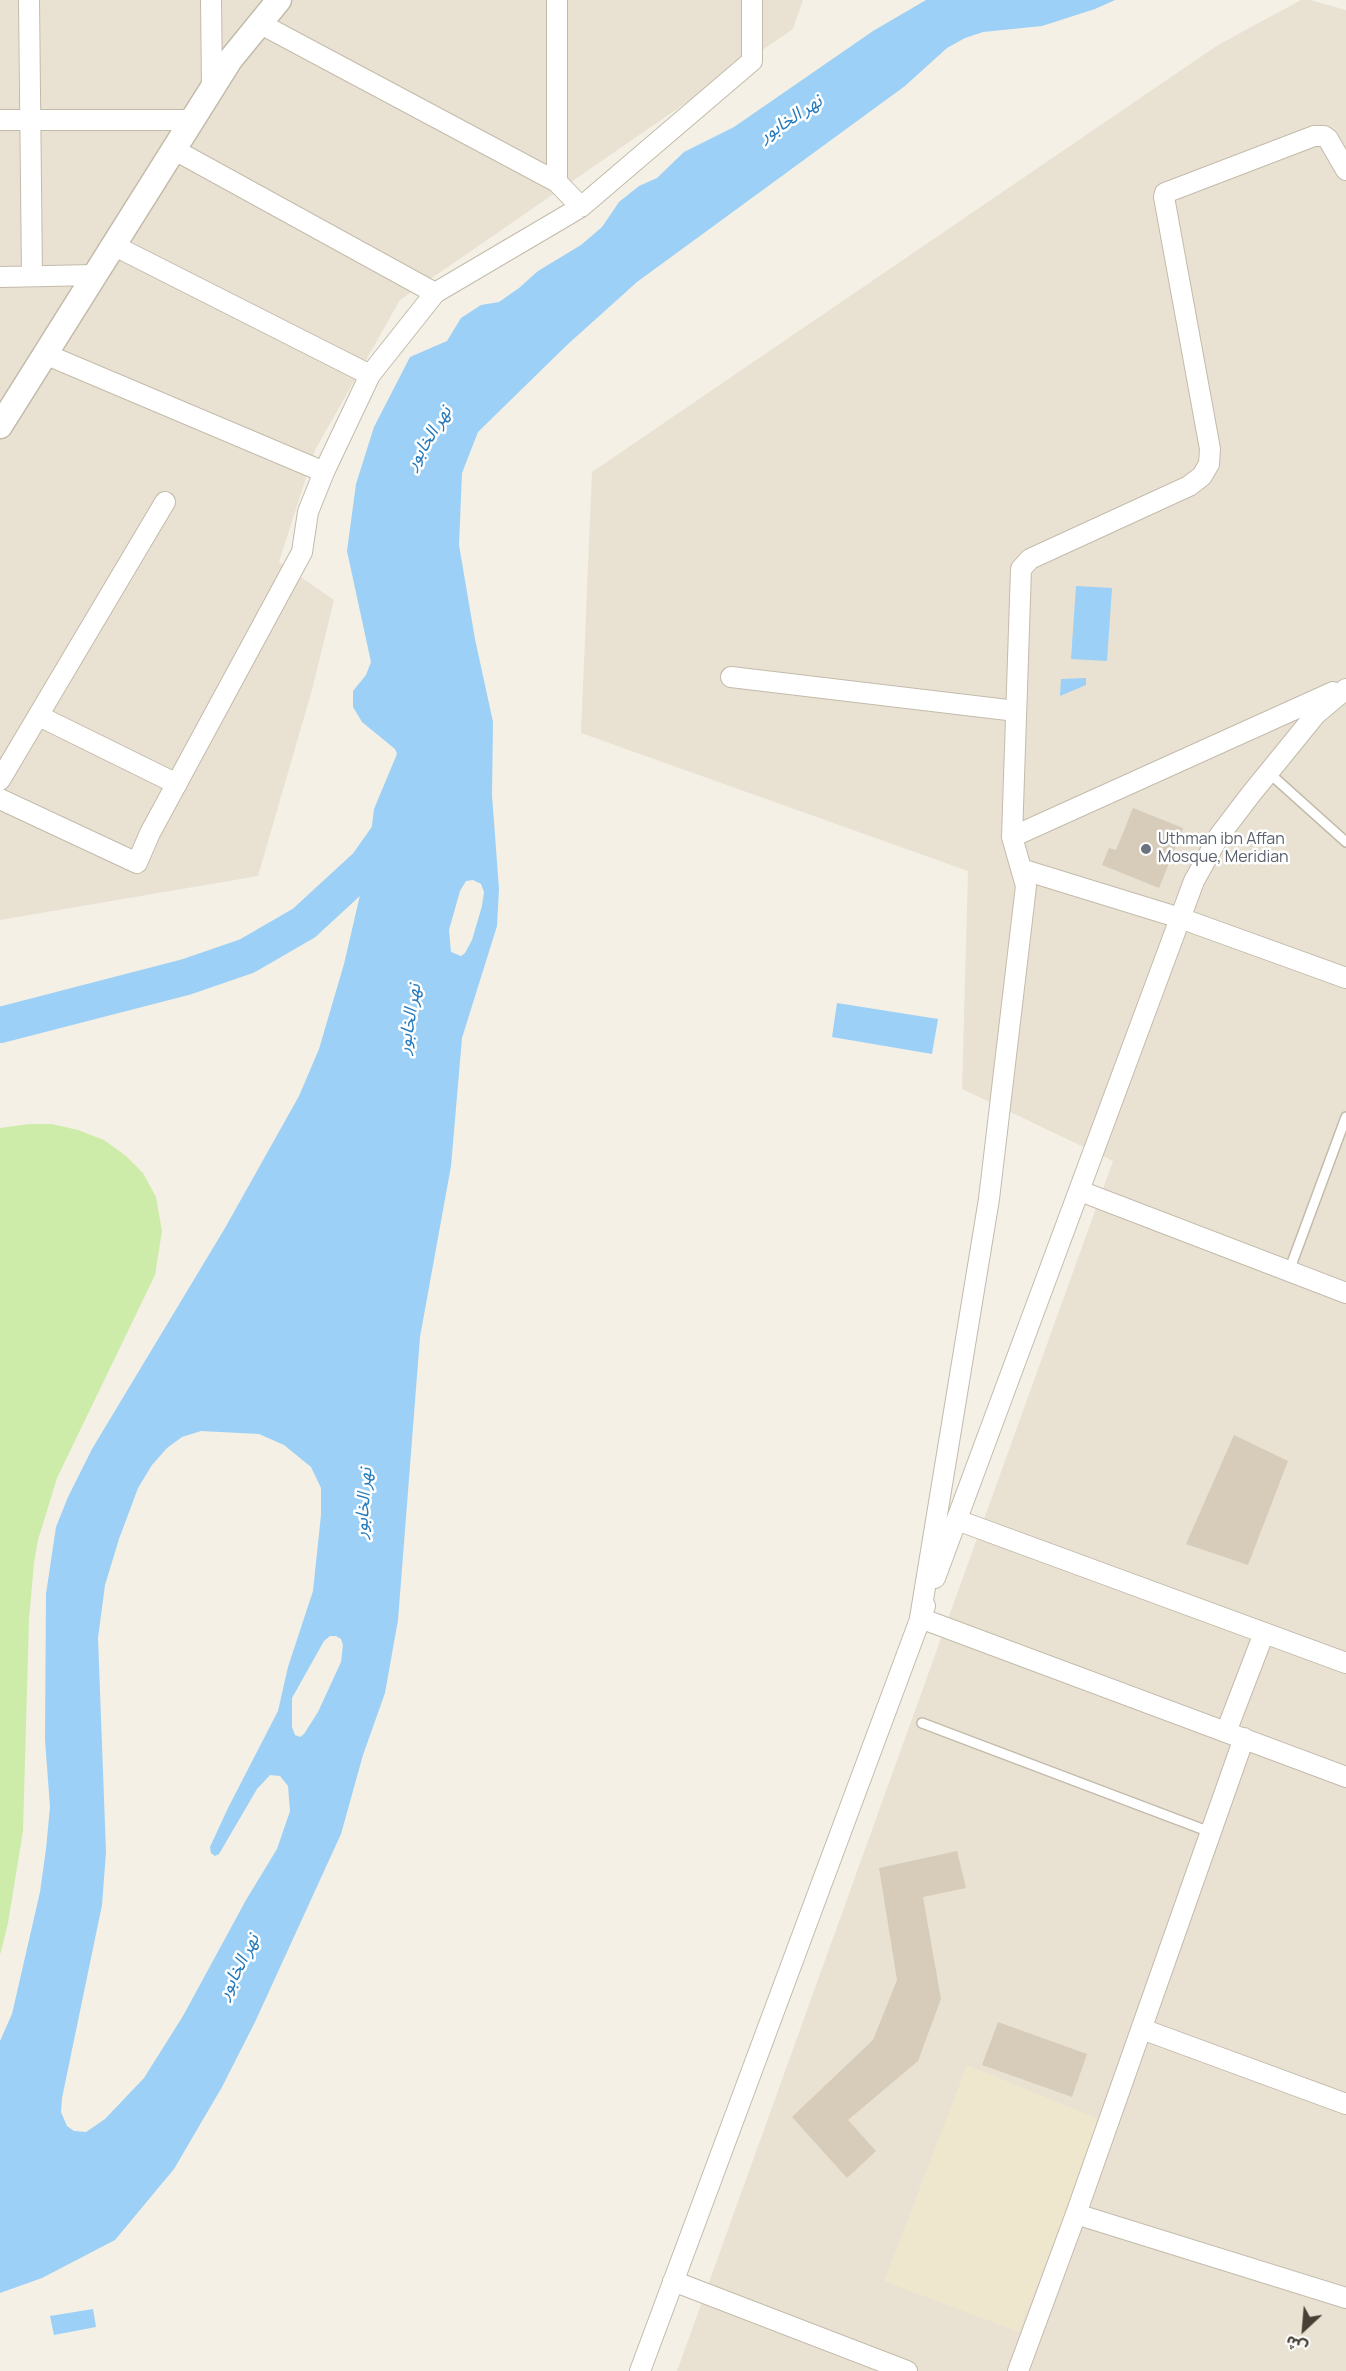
<!DOCTYPE html>
<meta charset="utf-8">
<style>
body{margin:0}
#map{position:relative;width:1346px;height:2371px;overflow:hidden;background:#f4f0e5;font-family:Manrope,"Noto Sans Arabic",sans-serif}
canvas{display:block}
.north{position:absolute;left:1274px;top:2299px;width:60px;height:60px;-webkit-text-stroke:4px #fff;paint-order:stroke;rotate:206deg;font-size:16px;font-weight:700;line-height:24px;text-align:center;color:#474034}
.north::after{content:'';display:block;margin:auto;width:21px;height:27px;background:#474034;clip-path:polygon(50% 0,100% 100%,50% 72%,0 100%)}
</style>
<div id="map">
<canvas width="1346" height="2371"></canvas>
<div class="north">ش</div>
</div>
<script>
const g = document.querySelector('canvas').getContext('2d');
g.lineJoin = 'round';
function fillPath(path, color) { g.fillStyle = color; g.fill(path, 'evenodd'); }
const poly = rows => new Path2D(rows.map(r => 'M' + r).join(''));
function strokePath(path, color, width, dash) { g.strokeStyle = color; g.lineWidth = width; g.lineCap = dash ? 'butt' : 'round'; g.setLineDash(dash || []); g.stroke(path); }
function write(font, color, halo, rows, align = 'center') {
  g.font = font + ' Manrope,"Noto Sans Arabic",sans-serif'; g.lineWidth = 5; g.setLineDash([]); g.textBaseline = 'middle'; g.strokeStyle = halo; g.fillStyle = color; for (const [text, x, y, turn = 0] of rows) {
    g.save(); g.translate(x, y); g.rotate((+turn || 0) * Math.PI / 180); g.textAlign = isNaN(turn) ? turn : align; if (halo) g.strokeText(text, 0, 0); g.fillText(text, 0, 0); g.restore();
  }
}
const residential = poly([
 [0,0,803,0,793,29,400,300,315,450,279,562,334,600,312,690,258,876,0,920],
 [1301,0,1310,0,1346,10,1346,2371,677,2371,1113,1161,962,1089,968,871,581,733,592,472,1218,45]
]);
const education = poly([
 [967,2065,1101,2120,1019,2332,884,2281]
]);
const green = poly([
 [29,1124,52,1124,78,1130,104,1140,126,1156,143,1173,156,1197,162,1231,155,1275,57,1478,38,1540,34,1563,29,1619,23,1831,8,1923,0,1955,0,1128]
]);
const water = poly([
 [926,0,1115,0,1095,9,1042,26,983,32,965,38,947,48,905,86,637,282,567,345,478,432,462,473,459,545,475,639,493,722,492,795,499,889,497,926,462,1038,451,1166,420,1337,398,1620,385,1693,363,1755,341,1834,255,2022,222,2087,174,2169,115,2240,42,2278,0,2293,0,2041,12,2014,40,1892,46,1849,50,1807,45,1740,46,1594,56,1527,68,1497,92,1449,225,1228,299,1096,319,1049,344,964,367,865,374,809,397,754,395,749,362,722,353,707,353,691,366,675,371,662,347,551,356,484,374,427,410,357,447,341,461,318,481,305,499,302,519,288,538,271,581,245,602,227,619,202,639,186,657,178,684,152,734,127,873,31],
 [473,880,481,884,484,892,482,906,472,940,465,953,461,956,451,952,449,930,460,891,466,881],
 [201,1431,259,1434,284,1445,311,1467,321,1488,321,1515,313,1591,288,1667,278,1711,228,1808,210,1847,211,1853,215,1856,219,1854,257,1789,270,1775,280,1776,288,1786,290,1811,277,1849,246,1900,183,2016,144,2078,105,2119,86,2132,74,2131,67,2126,61,2112,62,2098,102,1905,106,1852,98,1638,105,1585,119,1539,138,1488,152,1465,167,1448,182,1437],
 [330,1636,336,1636,341,1639,343,1645,341,1662,318,1712,304,1734,300,1737,295,1735,292,1727,292,1698,324,1641],
 [1076,586,1112,588,1107,661,1071,659],
 [1086,678,1086,685,1060,696,1061,679],
 [837,1003,938,1019,932,1054,832,1037],
 [93,2309,96,2327,54,2335,50,2316]
]);
const river = poly([
 [0,1025,186,977,247,956,304,923,367,865,396,824]
]);
const building = poly([
 [1133,808,1183,828,1159,888,1102,865,1109,848,1116,850],
 [1234,1435,1288,1461,1248,1565,1186,1544],
 [957,1851,966,1888,923,1897,941,1999,918,2061,848,2120,876,2151,847,2178,792,2117,873,2040,897,1980,879,1868],
 [998,2022,1087,2054,1072,2097,982,2065]
]);
const service = poly([
 [1268,772,1346,842],
 [1289,1271,1346,1117],
 [922,1723,1210,1832]
]);
const minor = poly([
 [29,0,32,276],
 [211,0,212,87],
 [557,0,557,182],
 [259,23,557,182,581,207],
 [0,120,191,120],
 [173,149,435,293],
 [1346,170,1328,139,1324,136,1314,136,1165,193,1164,197,1210,449,1209,464,1202,476,1189,486,1030,559,1021,569,1012,837,1026,886,989,1199,920,1618,1346,1777],
 [113,245,370,375],
 [0,277,95,275],
 [45,354,324,472],
 [731,677,1016,711],
 [39,716,177,784],
 [0,780,165,502],
 [0,799,137,863,150,833,302,552,308,512,324,472,370,375,435,293,581,207,752,61,752,0],
 [1012,837,1333,692],
 [1021,869,1180,918,1346,978],
 [1080,1191,1346,1293],
 [957,1520,1346,1663],
 [935,1578,1194,881,1219,836,1251,794,1316,714,1346,689],
 [1226,1732,1264,1633],
 [1142,2029,1346,2104],
 [1076,2214,1346,2298],
 [673,2281,907,2371],
 [640,2371,925,1606],
 [1018,2371,1076,2214,1244,1738]
]);
const tertiary = poly([
 [0,426,230,60,279,0]
]);
const markers = [
 [1146,849,6,"#6b7280"]
];
const worshipNames = [
 ["Uthman ibn Affan",1158,840],
 ["Mosque, Meridian",1158,858]
];
const waterNames = [
 ["نهر الخابور",791,119,-33],
 ["نهر الخابور",429,438,-58],
 ["نهر الخابور",410,1019,-81],
 ["نهر الخابور",364,1503,-86],
 ["نهر الخابور",239,1967,-63]
];
fillPath(residential, '#e9e2d3');
fillPath(education, '#efe6ce');
fillPath(green, '#cdecaa');
fillPath(water, '#9cd0f6');
strokePath(river, '#9cd0f6', 36);
fillPath(building, '#d7ccba');
strokePath(service, '#c3bbaa', 12);
strokePath(minor, '#c3bbaa', 22);
strokePath(tertiary, '#c3bbaa', 27);
strokePath(service, '#fff', 9);
strokePath(minor, '#fff', 20);
strokePath(tertiary, '#fff', 24);
for (const [x, y, r, color] of markers) { const dot = new Path2D(); dot.arc(x, y, r, 0, 2 * Math.PI); g.fillStyle = color; g.fill(dot); strokePath(dot, '#fff', 2); }
write('16px', '#5b616d', '#fff', worshipNames, 'left');
write('italic 18px', '#247abc', '#fff', waterNames);
</script>
